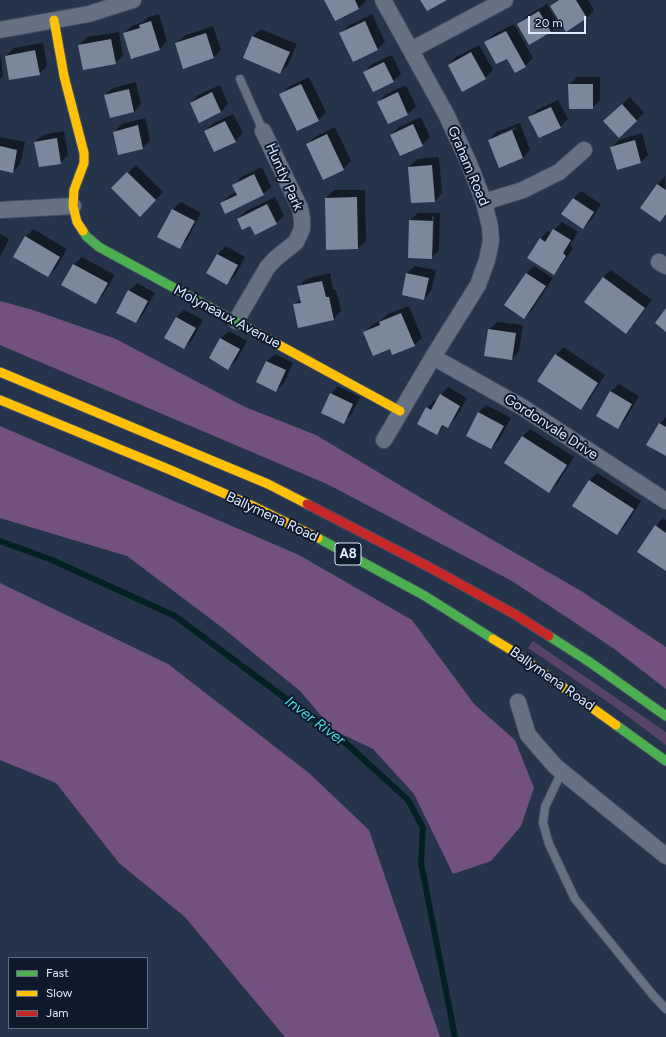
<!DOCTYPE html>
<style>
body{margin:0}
#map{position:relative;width:666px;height:1037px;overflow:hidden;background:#25344a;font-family:Figtree,sans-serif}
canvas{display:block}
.legend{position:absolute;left:8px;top:957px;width:140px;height:72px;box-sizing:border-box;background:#0e192c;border:1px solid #616d80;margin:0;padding:5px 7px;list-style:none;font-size:12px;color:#ddeaff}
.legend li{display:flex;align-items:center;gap:8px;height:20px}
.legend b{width:20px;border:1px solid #616d80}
.scale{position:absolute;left:528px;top:16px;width:58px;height:18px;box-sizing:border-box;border:2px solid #ddeaff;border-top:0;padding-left:5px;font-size:12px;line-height:14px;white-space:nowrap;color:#ddeaff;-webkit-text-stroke:3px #0e192c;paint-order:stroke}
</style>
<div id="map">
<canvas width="666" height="1037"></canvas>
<ul class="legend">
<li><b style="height:5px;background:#4caf50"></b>Fast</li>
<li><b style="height:5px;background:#ffc107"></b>Slow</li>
<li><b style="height:5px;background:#c62828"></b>Jam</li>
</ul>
<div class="scale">20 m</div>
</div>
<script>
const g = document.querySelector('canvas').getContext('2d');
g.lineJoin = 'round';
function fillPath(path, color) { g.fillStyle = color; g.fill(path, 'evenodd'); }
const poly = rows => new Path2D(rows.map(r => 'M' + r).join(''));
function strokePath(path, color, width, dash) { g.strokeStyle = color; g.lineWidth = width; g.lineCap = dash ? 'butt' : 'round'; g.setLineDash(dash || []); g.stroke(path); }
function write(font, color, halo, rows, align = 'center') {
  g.font = font + ' Figtree,sans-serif'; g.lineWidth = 4; g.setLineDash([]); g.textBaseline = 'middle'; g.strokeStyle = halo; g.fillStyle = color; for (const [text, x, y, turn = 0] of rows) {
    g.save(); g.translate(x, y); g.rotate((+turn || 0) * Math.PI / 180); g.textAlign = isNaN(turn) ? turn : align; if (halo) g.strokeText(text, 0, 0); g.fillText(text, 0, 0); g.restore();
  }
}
const green = poly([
 [533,641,666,732,666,745,615,707,528,648]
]);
const forest = poly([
 [0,301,33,310,116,339,245,407,316,435,448,514,581,591,666,647,666,689,613,648,512,581,327,484,0,345],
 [0,426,299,555,412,620,474,704,515,740,534,788,521,826,491,861,453,874,414,794,373,749,333,730,300,691,224,629,127,556,0,518],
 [0,583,168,664,309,773,369,830,440,1037,285,1037,185,917,119,863,56,783,0,760]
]);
const shadow = poly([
 [326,0,366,0,366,1,359,8],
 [557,0,588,0,594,10,587,18,551,6],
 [547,4,558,24,551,32,518,25,525,17],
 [159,14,167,41,160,49,124,33,132,26,143,22,148,17],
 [372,14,385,42,377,49,341,33,348,26],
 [514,24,533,58,525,66,507,57,486,43,493,35],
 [213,26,221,50,214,57,176,43,184,36],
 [261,29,297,44,288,65,280,73,244,57,253,36],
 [119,32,123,56,115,63,79,45,87,37],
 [43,43,47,66,39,74,6,56,14,48],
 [479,45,493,70,485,78,449,65,456,57],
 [0,51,3,76,0,79],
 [392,55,401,74,393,81,365,72,372,64],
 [309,77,326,112,318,120,281,95,288,87],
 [577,77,600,77,600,100,592,108,569,85],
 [136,82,141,104,134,112,105,95,113,88],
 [220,85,228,104,221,112,191,103,198,95],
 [406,85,416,106,408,114,388,123,379,102,386,94],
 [630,97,644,113,619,137,612,113],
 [558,100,568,119,560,127,530,117,537,110],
 [233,114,243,133,235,141,205,131,212,124],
 [421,117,430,137,422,145,391,135,399,127],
 [145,118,150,140,143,148,114,132,122,124],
 [520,123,530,150,523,158,489,140,496,132],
 [516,127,517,129,497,137,497,135],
 [335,127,351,161,343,169,307,144,315,137],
 [64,131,68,155,60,163,35,142,43,135],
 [642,133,648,155,641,162,611,147,619,140],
 [0,137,25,142,20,164,13,172,0,169],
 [439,157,442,193,435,201,409,167,417,159],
 [136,165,163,192,140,215,112,188],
 [262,167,271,187,263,194,221,203,229,196,237,192,234,185,241,177],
 [665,177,666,215,660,221,641,208,658,184],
 [334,190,365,190,366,241,358,248,326,198],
 [581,191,601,204,591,220,583,228,563,214,574,198],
 [275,197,284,216,276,223,251,225,238,219,246,211],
 [181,202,201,213,187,240,180,248,159,237,173,209],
 [418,213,440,213,439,250,431,258,410,220],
 [432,216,434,216,433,251,431,251],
 [562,222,578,232,570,245,573,248,561,266,554,273,540,239,548,231,551,233],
 [33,229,67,249,56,268,48,276,26,237],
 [0,234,9,239,0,257],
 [226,246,245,257,235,276,227,283,208,273,218,254],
 [82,257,115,275,103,295,96,303,63,284,74,264],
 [415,266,436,270,431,291,424,299,407,273],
 [534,266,553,278,532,310,524,318,526,274],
 [611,270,652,300,633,325,626,333,603,277],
 [330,273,333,290,336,290,341,311,334,319,294,305,301,298,298,287,306,279],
 [137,283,155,293,143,314,136,322,129,291],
 [409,306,422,338,414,345,390,348,364,333,372,325,380,321,388,314],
 [184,310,203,320,192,340,184,348,176,317],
 [497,322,523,325,519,351,512,359,489,329],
 [229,331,247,341,236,361,228,368,210,358,221,338],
 [563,347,605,375,588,401,581,409,556,355],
 [275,354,293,363,284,383,276,391,257,382,267,361],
 [619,384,639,396,625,420,618,427,597,415,611,391],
 [338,386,360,397,351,415,343,422,331,394],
 [448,387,467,398,455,419,448,427,445,425,436,434,427,408,435,400,437,402,441,395],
 [486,405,511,418,499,440,491,448,478,413],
 [666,417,666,455,660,423],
 [530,429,574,457,557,484,549,491,523,436],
 [597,473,641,501,625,526,617,534,589,481],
 [663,518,666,520,666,570,656,526]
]);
const stream = poly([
 [0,541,52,560,175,616,348,745,408,800,423,828,421,863,455,1037]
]);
const building = poly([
 [324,0,355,0,359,9,335,21],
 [420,0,447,0,427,11],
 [559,0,576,0,587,18,566,32,550,6],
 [539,11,551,32,529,45,517,24],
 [151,21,160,50,131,59,123,33,140,28,139,25],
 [365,21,378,50,353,62,339,33],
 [506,31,526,67,515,73,507,59,496,64,484,42],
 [206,33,214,58,183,69,175,43],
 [252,36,290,52,280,74,243,58],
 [111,39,116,64,83,70,78,45],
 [35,50,40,75,9,80,5,56],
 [471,52,486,79,462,92,448,65],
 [384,62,394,82,373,92,363,72],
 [301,84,319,121,297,131,279,94],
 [568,84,593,84,593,109,569,109],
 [129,89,134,112,110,118,104,95],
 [212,92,221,112,199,123,190,103],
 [398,92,408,115,388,124,377,102],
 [622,104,637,121,619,138,603,121],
 [551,107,561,128,539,138,528,117],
 [225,121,236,142,214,152,204,131],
 [413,124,423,146,400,156,390,135],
 [138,125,143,149,118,155,113,132],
 [512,130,523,158,499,168,488,140],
 [327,134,344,170,323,180,306,144],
 [57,138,61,164,39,167,34,142],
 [635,140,641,163,617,170,610,147],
 [0,146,17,150,13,173,0,170],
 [432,165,435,202,411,203,408,167],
 [127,172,156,200,140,217,111,188],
 [254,174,264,195,225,214,220,203,237,195,232,185],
 [657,184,666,190,666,214,660,222,640,208],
 [357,197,358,249,326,250,325,198],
 [573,198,594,212,583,229,561,214],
 [267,204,277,224,255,235,250,226,242,230,237,219],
 [172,209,195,221,180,249,157,237],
 [409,220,433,221,432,259,408,258],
 [553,229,571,240,563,253,566,256,554,275,527,258,540,238,545,242],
 [25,236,60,257,48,277,13,257],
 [217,254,238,265,227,285,206,273],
 [73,264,108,283,96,304,61,285],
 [406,273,429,278,424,300,402,295],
 [526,273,546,286,524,319,504,305],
 [603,277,645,308,626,334,584,302],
 [322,281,326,297,329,297,334,320,298,328,293,304,301,303,297,286],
 [128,290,148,301,136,323,116,313],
 [666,308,666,332,655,323],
 [401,313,415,346,392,355,390,349,373,356,363,332,380,325,379,322],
 [176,317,196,328,184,349,164,338],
 [488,329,516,333,512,360,484,356],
 [220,338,240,349,228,370,209,358],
 [555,354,598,383,581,410,537,381],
 [266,361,286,370,276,392,256,382],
 [610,391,632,404,618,429,596,416],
 [330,393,353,404,344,424,321,413],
 [440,394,460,406,448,428,442,425,437,435,417,424,426,407,431,410],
 [478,412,504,426,491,449,466,436],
 [659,423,666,427,666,456,646,445],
 [522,436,567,465,549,493,504,463],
 [589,480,634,509,617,535,572,506],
 [655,525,666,533,666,571,637,552]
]);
const lane = poly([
 [240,79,263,131],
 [562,771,545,807,543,823,549,844,575,899,652,994,666,1009]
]);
const street = poly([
 [383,0,446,114,468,161,484,202,490,227,491,241,487,260,478,285,433,357,384,440],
 [0,30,89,14,133,0],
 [411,50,505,0],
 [484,202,523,190,559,172,584,150],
 [0,210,73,206],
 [659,262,666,266],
 [236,321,267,268,275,259,296,242,302,229,302,219,300,208,263,131],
 [433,357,522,407,666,501],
 [518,702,528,735,555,766,666,856]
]);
const fast = poly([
 [83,231,86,236,99,247,257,333],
 [318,538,425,596,493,639],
 [549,636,591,663,666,716],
 [616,725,666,761]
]);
const slow = poly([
 [54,20,64,76,84,153,84,163,74,190,73,206,77,222,83,231],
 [257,333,400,411],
 [0,372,268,484,307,504],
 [0,400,168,469,253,506,318,538],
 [493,639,511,650,616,725]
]);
const jam = poly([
 [307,504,429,567,516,615,549,636]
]);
const shields = [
 [348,554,26]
];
const shieldNames = [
 ["A8",348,554]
];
const streetNames = [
 ["Graham Road",468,166,67],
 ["Huntly Park",284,177,66],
 ["Molyneaux Avenue",227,317,28],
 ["Gordonvale Drive",551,427,33],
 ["Ballymena Road",272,517,25],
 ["Ballymena Road",552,679,35]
];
const waterNames = [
 ["Inver River",315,721,37]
];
fillPath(green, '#584464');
fillPath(forest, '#725180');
fillPath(shadow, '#0007');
strokePath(stream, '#032124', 6);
fillPath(building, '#7b889c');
strokePath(lane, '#434e60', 10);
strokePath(street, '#434e60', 18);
strokePath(fast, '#434e60', 11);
strokePath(slow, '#434e60', 11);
strokePath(jam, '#434e60', 11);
strokePath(lane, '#667284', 8);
strokePath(street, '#667284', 16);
strokePath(fast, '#4caf50', 9);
strokePath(slow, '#ffc107', 9);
strokePath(jam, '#c62828', 9);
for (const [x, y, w] of shields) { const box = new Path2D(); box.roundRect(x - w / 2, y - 11, w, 22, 3); g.fillStyle = '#0e192c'; g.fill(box); strokePath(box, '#ddeaff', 1); }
write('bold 13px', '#ddeaff', null, shieldNames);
write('14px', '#ddeaff', '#0e192c', streetNames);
write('italic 15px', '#46dae0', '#0e192c', waterNames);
</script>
